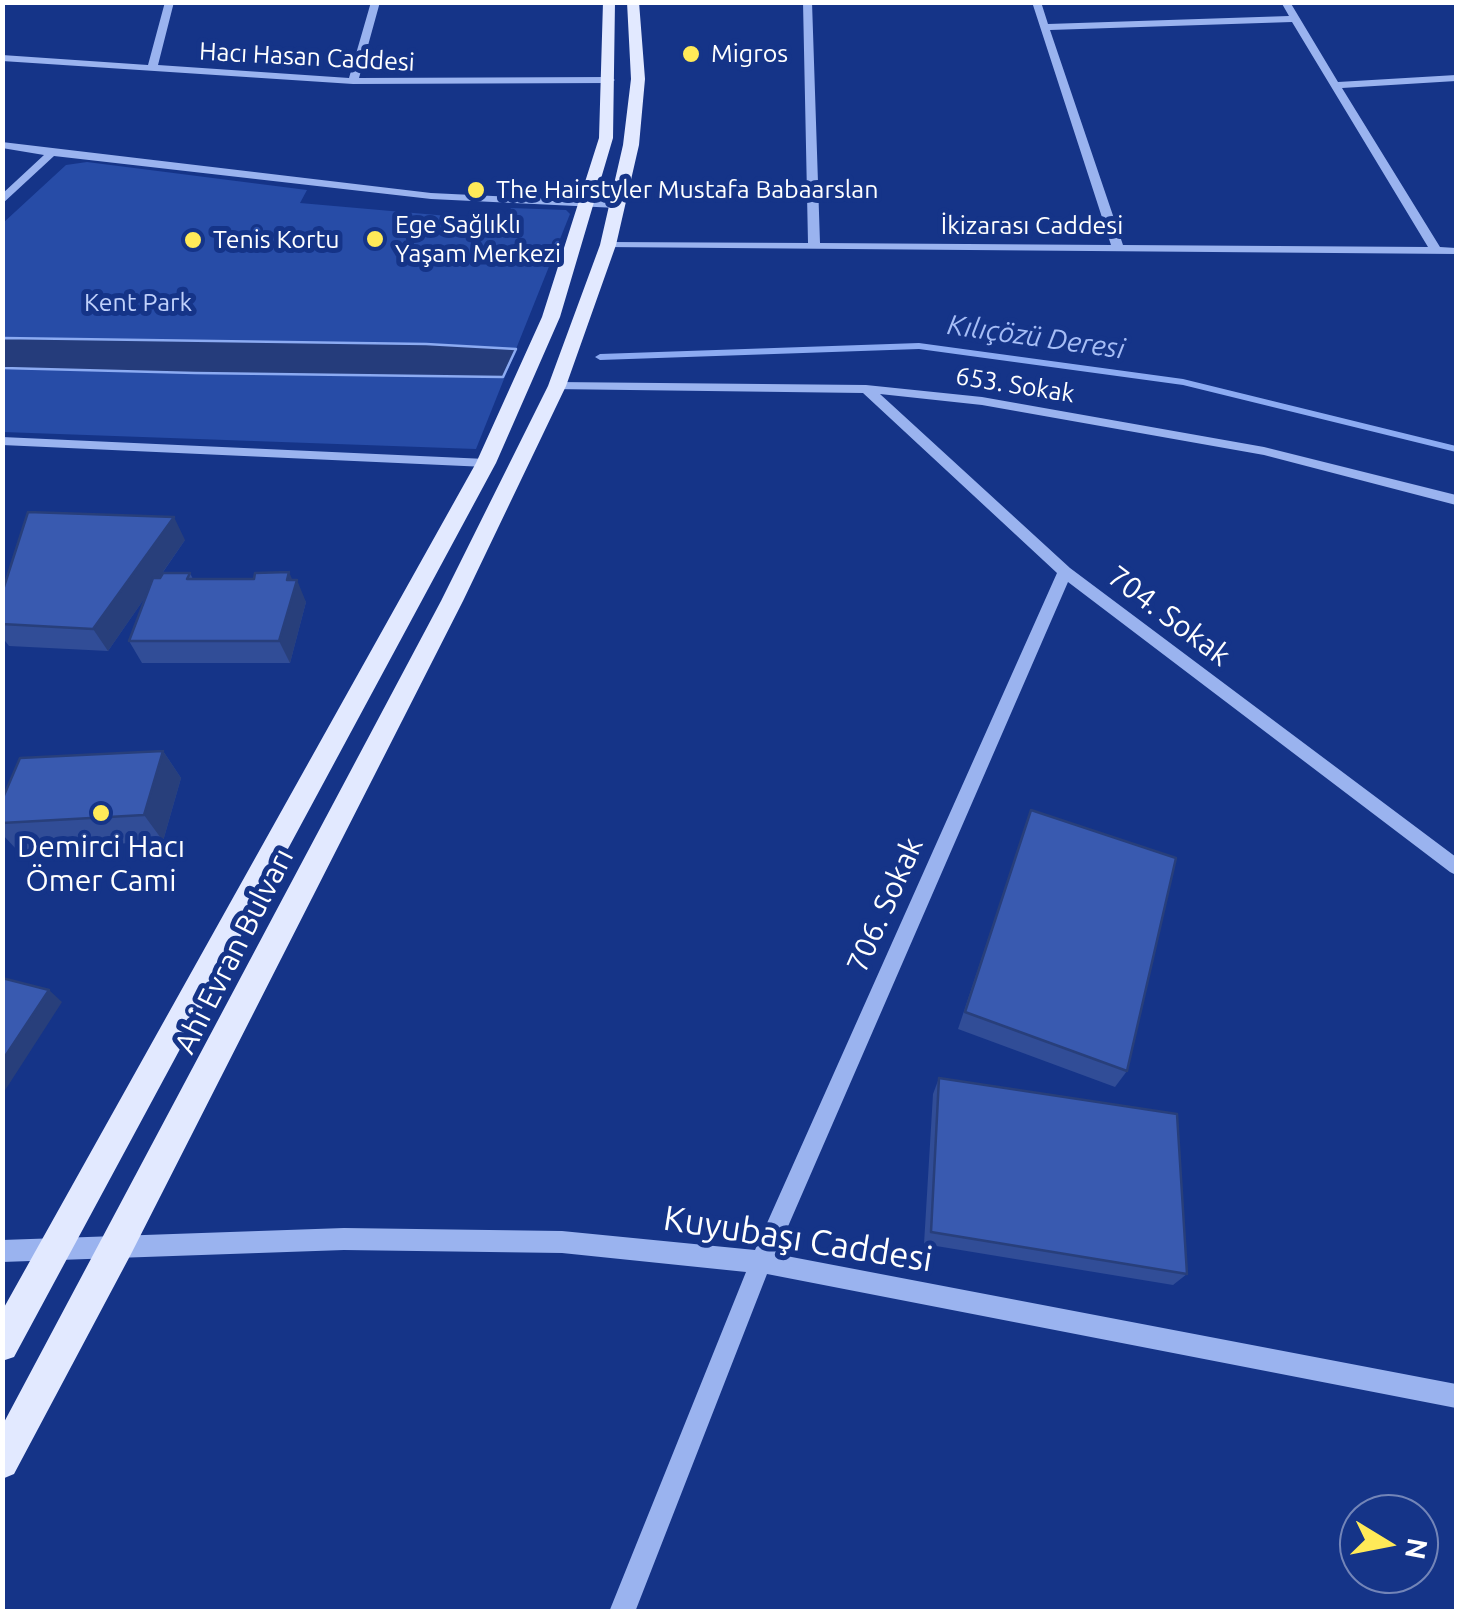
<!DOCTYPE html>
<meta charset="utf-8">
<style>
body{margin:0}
#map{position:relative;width:1459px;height:1614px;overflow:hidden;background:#153488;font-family:Ubuntu,sans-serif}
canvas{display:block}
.frame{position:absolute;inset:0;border:5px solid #fff;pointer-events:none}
.north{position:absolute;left:1339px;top:1494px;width:100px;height:100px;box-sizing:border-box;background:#153488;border:2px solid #7385b8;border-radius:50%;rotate:100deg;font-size:28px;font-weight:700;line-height:40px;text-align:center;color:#fff}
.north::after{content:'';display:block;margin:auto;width:35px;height:45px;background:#ffea58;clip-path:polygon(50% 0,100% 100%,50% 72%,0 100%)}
</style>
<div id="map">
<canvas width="1459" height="1614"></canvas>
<div class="frame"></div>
<div class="north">N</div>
</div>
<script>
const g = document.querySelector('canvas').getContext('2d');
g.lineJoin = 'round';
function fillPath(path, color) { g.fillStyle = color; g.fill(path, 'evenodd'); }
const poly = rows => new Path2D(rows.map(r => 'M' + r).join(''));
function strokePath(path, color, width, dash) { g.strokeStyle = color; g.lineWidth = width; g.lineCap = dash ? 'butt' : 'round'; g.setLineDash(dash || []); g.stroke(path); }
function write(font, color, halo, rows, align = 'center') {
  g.font = font + ' Ubuntu,sans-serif'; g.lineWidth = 10; g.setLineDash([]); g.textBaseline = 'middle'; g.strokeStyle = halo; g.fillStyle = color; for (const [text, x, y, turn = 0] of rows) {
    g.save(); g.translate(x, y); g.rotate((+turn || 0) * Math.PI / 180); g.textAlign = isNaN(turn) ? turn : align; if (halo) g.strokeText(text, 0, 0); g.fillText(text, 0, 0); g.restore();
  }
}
const green = poly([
 [87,162,307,190,300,203,505,221,511,208,566,210,570,214,476,449,3,432,3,223,66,165]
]);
const water = poly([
 [3,338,426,344,516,349,503,377,195,373,3,368,3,338]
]);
const stream = poly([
 [919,343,1183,379,1456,446,1456,452,1183,385,919,349,600,360,595,357,600,354,919,343]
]);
const minor = poly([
 [165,2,174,2,158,65,349,78,371,2,380,2,359,78,610,77,615,80,610,83,353,84,2,61,2,55,148,65,165,2],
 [803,2,812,2,820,243,1111,245,1032,2,1041,2,1048,24,1289,16,1281,2,1290,2,1338,82,1456,75,1456,81,1342,88,1440,247,1456,248,1456,254,604,247,602,245,608,242,808,243,803,2],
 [1292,22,1428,247,1123,245,1050,30,1292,22],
 [2,142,431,193,617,202,623,205,617,208,431,199,54,156,2,204,2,194,44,155,2,148,2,142],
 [557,382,866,385,982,397,1264,447,1456,495,1456,505,1264,455,982,405,880,394,1070,568,1456,857,1456,875,1450,872,1068,582,776,1254,1456,1384,1456,1408,767,1274,635,1612,609,1612,746,1272,562,1253,344,1250,2,1262,2,1240,344,1228,562,1231,755,1250,1057,573,863,393,552,389,550,386,557,382],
 [2,437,486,459,493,463,486,467,2,445,2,437]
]);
const major = poly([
 [603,2,615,2,613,138,560,317,496,463,14,1357,2,1361,2,1311,476,463,542,317,599,138,603,2],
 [627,2,639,2,645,79,639,145,616,245,566,386,463,601,130,1256,14,1474,2,1479,2,1426,441,601,548,386,600,245,623,145,631,79,627,2]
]);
const wall = poly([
 [185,540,159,578,190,573,193,579,292,580,306,602,290,663,142,663,129,641,146,596,108,651,9,646,2,637,2,593],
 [163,751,181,778,163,841,17,850,2,834,2,800],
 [1031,810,1127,1071,1115,1087,958,1029],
 [939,1078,1187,1274,1173,1285,924,1244,933,1094]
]);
const shadedWall = poly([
 [174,517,185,540,108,651,93,629],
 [289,572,295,586,297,580,306,602,290,663,279,641],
 [163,751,181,778,163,841,144,815],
 [49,990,62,1002,2,1095,2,1061]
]);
const building = poly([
 [28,512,174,517,93,629,2,624,2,593,28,512],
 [289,572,287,580,297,580,279,641,129,641,153,578,160,578,163,573,190,573,187,579,254,579,255,573,289,572],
 [163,751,144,815,2,823,2,800,20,758,163,751],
 [1031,810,1176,858,1127,1071,965,1012,1031,810],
 [2,978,49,990,2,1061,2,978],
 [939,1078,1177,1114,1187,1274,931,1232,939,1078]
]);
const markers = [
 [691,54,10,"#ffea58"],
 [476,190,10,"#ffea58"],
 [375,239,10,"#ffea58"],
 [193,240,10,"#ffea58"],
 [101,813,10,"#ffea58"]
];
const farPoinames = [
 ["Migros",711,54],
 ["The Hairstyler Mustafa Babaarslan",496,190],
 ["Ege Sağlıklı",395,225],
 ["Yaşam Merkezi",395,254],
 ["Tenis Kortu",213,240]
];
const farStreetnames = [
 ["Hacı Hasan Caddesi",307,57,3],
 ["İkizarası Caddesi",1032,226],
 ["653. Sokak",1015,385,9]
];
const farParknames = [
 ["Kent Park",138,303]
];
const farWaternames = [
 ["Kılıçözü Deresi",1036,337,8]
];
const streetNames = [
 ["704. Sokak",1169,616,37],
 ["706. Sokak",885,905,-66],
 ["Ahi Evran Bulvarı",234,951,-63]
];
const poiNames = [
 ["Demirci Hacı",101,847],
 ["Ömer Cami",101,881]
];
const nearStreetnames = [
 ["Kuyubaşı Caddesi",798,1239,9]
];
fillPath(green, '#274ca7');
fillPath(water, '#253c7b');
strokePath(water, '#8cabf2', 2.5);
fillPath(stream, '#8cabf2');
fillPath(minor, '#9ab3ef');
fillPath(major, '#e2e9ff');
fillPath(wall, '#314d97');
fillPath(shadedWall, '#283f7b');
fillPath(building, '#395ab0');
strokePath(building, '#283f7b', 2.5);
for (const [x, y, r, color] of markers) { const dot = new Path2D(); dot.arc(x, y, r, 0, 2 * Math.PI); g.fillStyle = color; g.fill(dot); strokePath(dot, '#153488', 4); }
write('25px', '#fff', '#153488', farPoinames, 'left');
write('25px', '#fff', '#153488', farStreetnames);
write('25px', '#c0d1fb', '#153488', farParknames);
write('italic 28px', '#a6bdf6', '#153488', farWaternames);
write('30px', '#fff', '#153488', streetNames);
write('30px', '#fff', '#153488', poiNames);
write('35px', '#fff', '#153488', nearStreetnames);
</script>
